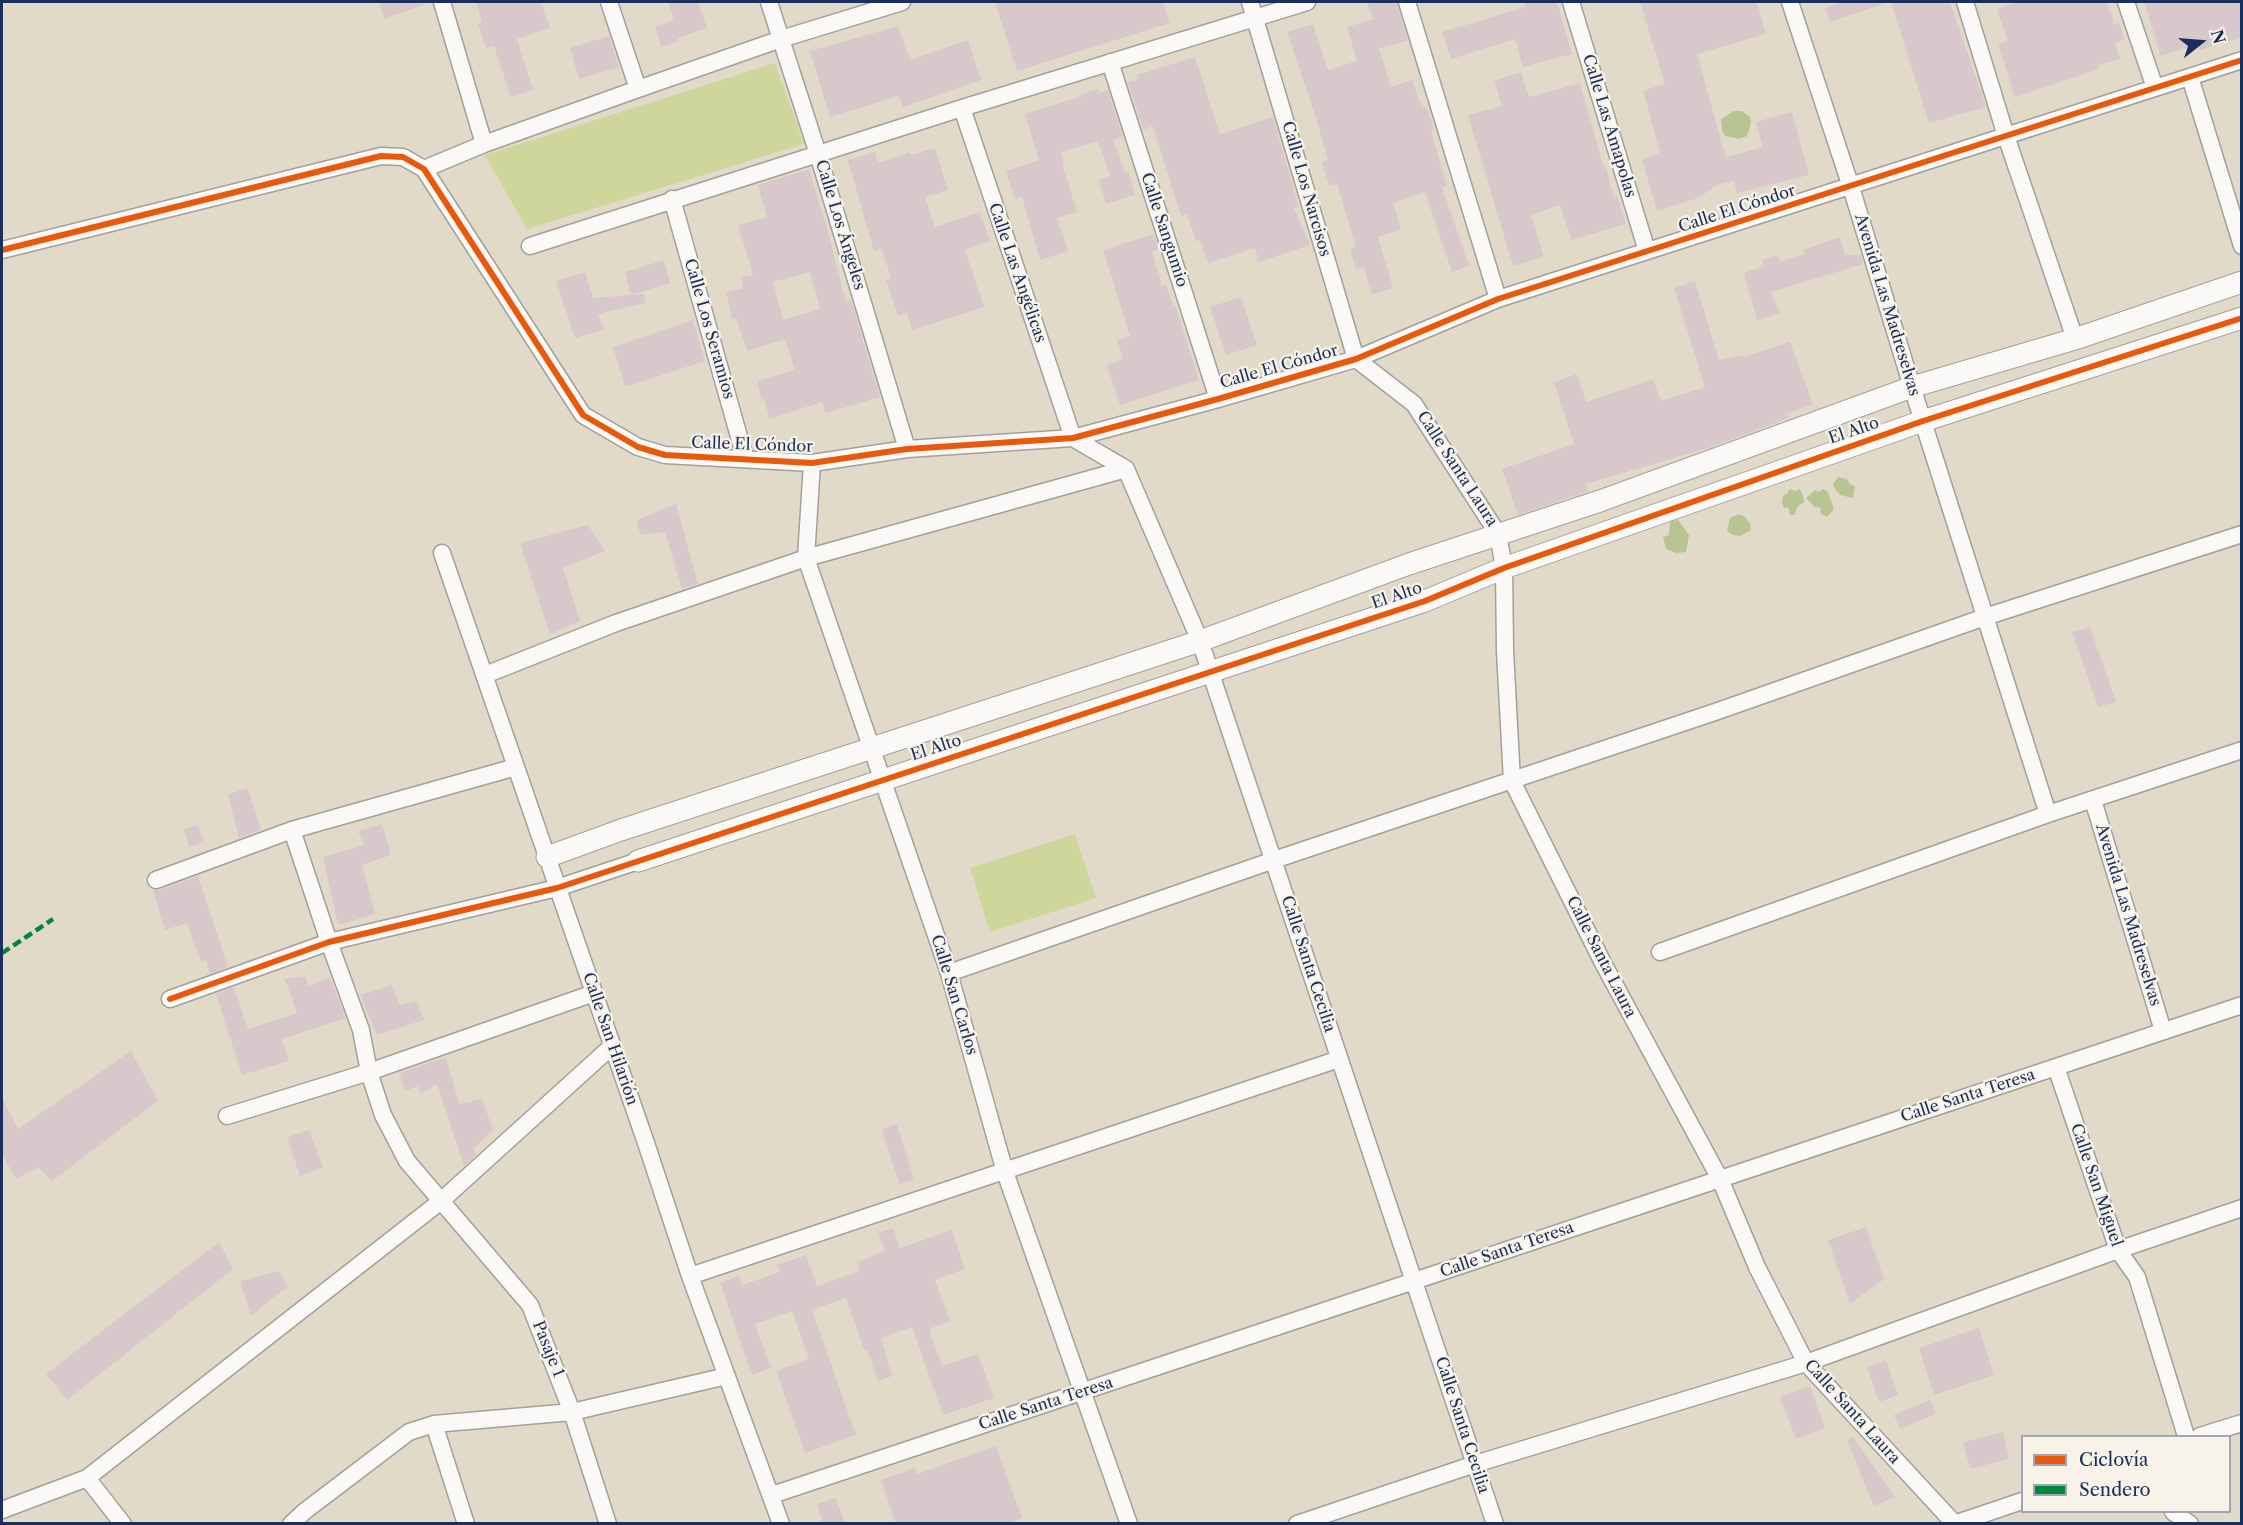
<!DOCTYPE html>
<meta charset="utf-8">
<style>
body{margin:0}
#map{position:relative;width:2243px;height:1525px;overflow:hidden;background:#e2dac8;font-family:"Libre Caslon Text",serif}
canvas{display:block}
.frame{position:absolute;inset:0;border:3px solid #1b2f5e;pointer-events:none}
.legend{position:absolute;left:2021px;top:1435px;width:210px;height:78px;box-sizing:border-box;background:#f7f3e8;border:2px solid #9fa5b1;margin:0;padding:8px 10px;list-style:none;font-size:18px;color:#1b2f5e}
.legend li{display:flex;align-items:center;gap:12px;height:30px}
.legend b{width:30px;border:2px solid #9fa5b1}
.north{position:absolute;left:2171px;top:12px;width:60px;height:60px;-webkit-text-stroke:4px #f7f3e8;paint-order:stroke;rotate:73deg;font-size:16px;font-weight:700;line-height:24px;text-align:center;color:#1b2f5e}
.north::after{content:'';display:block;margin:auto;width:21px;height:27px;background:#1b2f5e;clip-path:polygon(50% 0,100% 100%,50% 72%,0 100%)}
</style>
<div id="map">
<canvas width="2243" height="1525"></canvas>
<div class="frame"></div>
<ul class="legend">
<li><b style="height:8px;background:#e8590c"></b>Ciclovía</li>
<li><b style="height:8px;background:#00873e"></b>Sendero</li>
</ul>
<div class="north">N</div>
</div>
<script>
const g = document.querySelector('canvas').getContext('2d');
g.lineJoin = 'round';
function fillPath(path, color) { g.fillStyle = color; g.fill(path, 'evenodd'); }
const poly = rows => new Path2D(rows.map(r => 'M' + r).join(''));
function strokePath(path, color, width, dash) { g.strokeStyle = color; g.lineWidth = width; g.lineCap = dash ? 'butt' : 'round'; g.setLineDash(dash || []); g.stroke(path); }
function write(font, color, halo, rows, align = 'center') {
  g.font = font + ' "Libre Caslon Text",serif'; g.lineWidth = 4.5; g.setLineDash([]); g.textBaseline = 'middle'; g.strokeStyle = halo; g.fillStyle = color; for (const [text, x, y, turn = 0] of rows) {
    g.save(); g.translate(x, y); g.rotate((+turn || 0) * Math.PI / 180); g.textAlign = isNaN(turn) ? turn : align; if (halo) g.strokeText(text, 0, 0); g.fillText(text, 0, 0); g.restore();
  }
}
const green = poly([
 [775,63,804,144,527,229,485,155],
 [1075,834,1096,898,990,932,970,868]
]);
const forest = poly([
 [1734,111,1742,111,1750,117,1751,123,1747,136,1739,139,1725,136,1722,130,1721,119],
 [1838,477,1847,479,1850,484,1855,486,1853,498,1840,495,1835,489,1833,484],
 [1789,489,1796,491,1800,489,1803,495,1804,502,1797,507,1795,515,1790,515,1788,507,1784,508,1782,503,1783,496,1788,493],
 [1823,489,1828,492,1834,509,1827,517,1820,513,1821,508,1815,507,1806,498,1815,490,1819,492],
 [1739,514,1745,517,1750,523,1751,530,1740,536,1733,535,1727,531,1730,518],
 [1678,520,1689,535,1686,552,1676,553,1666,549,1663,537,1669,535,1670,521]
]);
const building = poly([
 [379,2,426,2,426,4,384,19],
 [476,2,541,2,550,28,517,39,533,90,511,97,494,46,486,48,478,24,482,22],
 [668,2,698,2,707,28,677,38,678,42,661,47,655,26,674,20],
 [995,2,1163,2,1170,23,1017,71],
 [1367,2,1397,2,1408,41,1379,48,1391,87,1412,80,1422,108,1426,107,1434,129,1431,130,1447,186,1442,187,1469,266,1452,272,1425,192,1393,203,1401,229,1378,237,1393,288,1372,295,1364,267,1356,269,1350,249,1356,247,1337,184,1329,186,1322,162,1328,160,1316,118,1287,32,1313,24,1328,70,1357,61,1347,27,1373,19],
 [1524,2,1557,2,1572,54,1523,67,1515,39,1451,59,1442,32,1526,7],
 [1640,2,1757,2,1766,34,1697,54,1720,137,1726,157,1763,147,1756,122,1792,112,1809,175,1737,193,1734,181,1717,185,1698,198,1657,211,1642,160,1660,152,1643,90,1665,84],
 [1843,2,1883,2,1883,4,1830,22,1825,8],
 [1891,2,1950,2,1986,107,1929,123],
 [2010,2,2107,2,2115,24,2119,22,2124,40,2115,43,2120,59,2098,65,2099,69,2015,97,1998,44,2008,41,1997,9,2011,4],
 [2144,2,2241,2,2241,38,2200,50,2198,44,2161,56],
 [898,26,910,60,968,40,981,80,903,107,899,96,830,117,810,51],
 [609,36,619,67,579,79,570,48],
 [1195,57,1220,134,1273,117,1299,207,1294,208,1310,245,1259,262,1255,248,1208,263,1200,240,1196,242,1187,214,1181,216,1153,126,1143,130,1128,82,1138,79,1137,75],
 [1521,72,1529,97,1580,83,1603,166,1605,165,1614,197,1617,196,1626,224,1571,240,1560,205,1531,215,1544,257,1513,266,1468,115,1502,106,1494,81],
 [1098,89,1099,93,1108,90,1123,136,1113,140,1125,172,1128,171,1135,195,1106,204,1099,180,1110,176,1098,141,1061,152,1064,163,1062,163,1077,212,1057,218,1068,251,1040,260,1022,197,1015,199,1006,171,1039,160,1025,114,1082,96,1082,94],
 [935,148,948,190,925,197,935,227,980,212,990,241,965,250,984,307,912,330,907,313,898,316,886,280,891,278,882,249,874,251,848,160,875,152,878,163,910,152,911,155],
 [809,169,827,228,846,302,851,300,880,397,826,413,822,402,769,419,765,400,762,401,757,381,795,370,785,339,747,351,736,318,732,319,726,292,743,288,741,277,753,275,738,225,767,217,758,185],
 [810,272,820,309,783,320,773,282],
 [1154,234,1159,249,1152,251,1162,286,1166,284,1173,306,1175,305,1199,380,1120,405,1107,365,1123,359,1117,340,1130,336,1103,250],
 [1840,237,1845,255,1861,255,1863,264,1771,292,1780,313,1757,320,1744,273,1764,266,1762,260,1776,255,1780,262,1804,254,1803,250],
 [664,260,670,283,631,295,625,272],
 [585,272,593,298,644,294,645,303,598,314,604,330,575,338,556,281],
 [1695,281,1719,360,1742,355,1743,357,1790,342,1813,404,1787,414,1789,418,1708,448,1586,484,1589,491,1518,515,1502,469,1574,444,1554,382,1577,374,1586,402,1653,379,1661,401,1705,387,1674,288],
 [1241,297,1257,345,1226,355,1210,307],
 [693,320,705,361,625,387,613,347],
 [676,504,698,584,682,589,665,532,640,535,637,520],
 [588,525,605,551,563,568,580,621,550,634,520,543],
 [2090,627,2116,702,2098,707,2072,632],
 [248,788,261,830,239,838,228,794],
 [382,824,391,855,362,865,375,914,338,925,323,857,364,845,358,831],
 [197,825,204,842,189,847,184,829],
 [198,876,228,967,210,974,206,960,201,962,187,923,165,930,153,890,160,890],
 [305,976,308,986,330,978,346,1018,282,1039,289,1061,242,1075,216,994,234,987,248,1029,297,1013,285,979],
 [392,985,399,1005,417,1001,424,1020,377,1035,360,995],
 [131,1051,158,1101,52,1181,38,1167,16,1179,2,1154,2,1097,18,1129],
 [446,1057,459,1104,482,1099,493,1130,474,1148,476,1155,464,1166,437,1084,420,1094,418,1086,405,1091,399,1073],
 [897,1124,914,1180,899,1184,882,1129],
 [309,1130,323,1167,300,1176,287,1137],
 [1866,1227,1884,1279,1850,1304,1828,1240],
 [893,1228,900,1248,952,1230,965,1269,935,1280,950,1321,929,1329,942,1366,978,1354,994,1398,943,1415,912,1327,881,1338,892,1376,878,1381,867,1349,864,1350,846,1298,812,1310,856,1435,805,1453,776,1371,809,1359,792,1311,755,1324,771,1368,752,1375,720,1283,739,1276,742,1285,780,1272,777,1265,806,1255,817,1286,860,1271,857,1262,885,1251,878,1233],
 [219,1242,233,1269,67,1400,46,1374],
 [279,1271,288,1286,251,1316,240,1281],
 [1979,1328,1994,1375,1934,1395,1919,1348],
 [1886,1360,1898,1395,1879,1402,1867,1367],
 [1810,1386,1825,1428,1796,1439,1780,1397],
 [1930,1400,1936,1414,1900,1429,1894,1415],
 [2003,1432,2009,1459,1970,1469,1963,1442],
 [1853,1437,1895,1497,1874,1506,1847,1440],
 [996,1446,1022,1518,1007,1524,896,1524,881,1480,915,1468,917,1474],
 [836,1498,845,1524,823,1524,817,1504]
]);
const minor = poly([
 [442,2,484,144],
 [609,2,638,89],
 [769,2,818,154,907,449],
 [1250,2,1356,359,1414,404,1498,534,1504,568,1505,651,1512,781,1603,963,1720,1179,1757,1267,1806,1363,1954,1523],
 [1407,2,1498,299],
 [1571,2,1647,251],
 [1790,2,1851,187,1912,387,2048,814],
 [1965,2,2006,136,2075,339],
 [2126,2,2155,88],
 [1110,62,1218,399],
 [2190,77,2242,246],
 [962,108,1073,438,1126,469,1200,641,1495,1524],
 [424,169,484,144,638,89,781,39,902,2],
 [672,199,745,458],
 [530,246,962,108,1307,2],
 [2,250,381,156,403,157,424,169,583,415,638,447,665,455,812,463,907,449,1073,438,1218,399,1356,359,1498,299,2242,60],
 [812,463,806,558,949,973,1005,1172,1129,1524],
 [442,553,646,1143,690,1276,781,1524],
 [485,675,616,623,806,558,1126,469],
 [2093,800,2163,1031],
 [292,830,329,942,361,1030,369,1072,383,1115,407,1161,530,1305,572,1412,608,1524],
 [156,880,292,830,516,767],
 [1660,952,2048,814,2242,750],
 [949,973,1274,860,1715,712,1985,617,2242,534],
 [170,999,329,942,557,888,638,861],
 [2056,1067,2118,1250,2137,1277,2186,1436],
 [227,1116,369,1072,594,993],
 [690,1276,1339,1059],
 [434,1424,466,1524],
 [2200,1436,2242,1423],
 [87,1478,123,1524],
 [772,1495,2242,1005],
 [2,1510,87,1478,441,1201,612,1046],
 [2173,1512,2190,1524],
 [291,1524,305,1511,409,1432,434,1424,572,1412,727,1376],
 [1297,1524,1475,1464,1806,1363,2118,1250,2242,1208],
 [1954,1524,2022,1501]
]);
const tertiary = poly([
 [547,857,621,830,1200,641,1409,564,1600,501,1912,387,2075,339,2242,282],
 [638,861,1425,601,1504,568,1923,421,2242,318]
]);
const quiet = poly([
 [2,953,53,919]
]);
const cycleway = poly([
 [2,250,381,156,403,157,424,169,583,415,638,447,665,455,812,463,907,449,1073,438,1218,399,1356,359,1498,299,2242,60],
 [170,999,329,942,557,888,1425,601,1504,568,1923,421,2242,318]
]);
const streetNames = [
 ["Calle Las Amapolas",1609,126,73],
 ["Calle Los Narcisos",1306,189,74],
 ["Calle El Cóndor",1737,209,-18],
 ["Calle Los Ángeles",840,225,73],
 ["Calle Sangumio",1164,230,72],
 ["Calle Las Angélicas",1017,273,71],
 ["Avenida Las Madreselvas",1887,305,73],
 ["Calle Los Seramios",709,329,74],
 ["Calle El Cóndor",1279,367,-16],
 ["El Alto",1854,431,-19],
 ["Calle El Cóndor",752,445,2],
 ["Calle Santa Laura",1457,469,57],
 ["El Alto",1397,596,-19],
 ["El Alto",936,748,-18],
 ["Avenida Las Madreselvas",2128,915,73],
 ["Calle Santa Laura",1601,957,63],
 ["Calle Santa Cecilia",1308,964,72],
 ["Calle San Carlos",954,995,73],
 ["Calle San Hilarión",610,1039,71],
 ["Calle Santa Teresa",1968,1096,-18],
 ["Calle San Miguel",2096,1185,71],
 ["Calle Santa Teresa",1507,1250,-19],
 ["Pasaje 1",548,1349,68],
 ["Calle Santa Teresa",1046,1404,-18],
 ["Calle Santa Laura",1852,1412,48],
 ["Calle Santa Cecilia",1462,1425,72]
];
fillPath(green, '#ced69b');
fillPath(forest, '#b8c593');
fillPath(building, '#d8c8cb');
strokePath(minor, '#a2a09b', 19);
strokePath(tertiary, '#a2a09b', 23);
strokePath(minor, '#fbf9f7', 16);
strokePath(tertiary, '#fbf9f7', 21);
strokePath(quiet, '#00873e', 4.5, [9, 4.5]);
strokePath(cycleway, '#e8590c', 6);
write('16px', '#1b2f5e', '#f7f3e8', streetNames);
</script>
